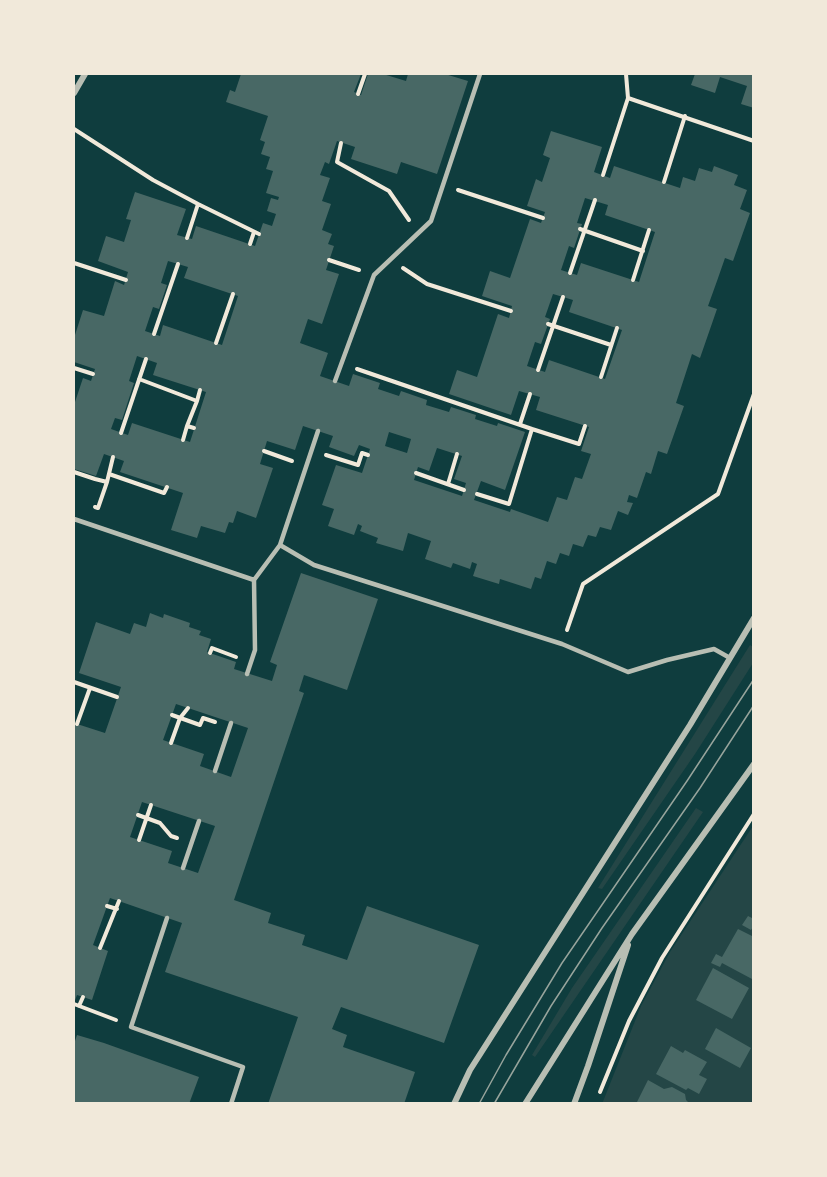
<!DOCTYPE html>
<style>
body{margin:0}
#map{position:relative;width:827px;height:1177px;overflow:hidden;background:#0f3d3e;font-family:"Work Sans",sans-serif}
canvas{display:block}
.frame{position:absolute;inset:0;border:75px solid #f1e9da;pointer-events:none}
</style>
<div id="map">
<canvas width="827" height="1177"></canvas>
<div class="frame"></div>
</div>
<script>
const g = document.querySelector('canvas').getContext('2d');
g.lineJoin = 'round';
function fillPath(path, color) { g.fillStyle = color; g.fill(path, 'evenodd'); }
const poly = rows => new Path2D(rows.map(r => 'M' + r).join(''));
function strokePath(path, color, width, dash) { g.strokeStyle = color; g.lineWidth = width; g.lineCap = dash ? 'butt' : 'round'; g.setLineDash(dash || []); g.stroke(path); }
const green = poly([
 [750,645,753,647,753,663,695,754,602,889,598,888],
 [696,808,703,812,535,1057,532,1055,572,988],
 [753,826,753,1103,602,1104,641,1006,670,952]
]);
const building = poly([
 [241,74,361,74,354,92,361,95,368,74,383,74,406,81,408,74,445,74,468,81,437,174,401,162,397,174,351,159,355,147,337,141,329,164,325,162,320,175,330,178,322,201,331,204,322,230,332,234,328,244,334,246,326,270,339,274,322,324,308,319,300,343,328,353,320,376,349,386,353,374,380,383,378,389,399,396,401,391,427,400,426,405,449,412,451,407,476,415,475,419,497,426,498,423,525,432,505,490,481,481,474,500,510,512,511,509,548,522,557,497,567,500,575,477,582,479,591,454,581,451,589,427,536,410,540,397,519,391,511,415,449,394,457,370,477,377,498,314,509,318,512,306,482,296,490,271,510,278,530,219,541,223,545,212,527,206,536,179,542,182,550,158,543,155,551,131,602,147,594,172,610,178,614,166,680,188,683,177,695,181,699,168,712,172,714,166,738,175,734,185,747,190,740,209,750,213,733,261,725,258,717,281,708,306,717,309,700,358,692,354,676,403,684,406,667,454,658,451,651,474,646,472,637,498,629,495,627,502,633,503,628,515,618,511,611,530,600,527,596,537,588,535,583,547,573,544,569,556,560,553,556,564,547,561,541,579,535,577,531,589,500,579,499,584,473,576,477,564,472,562,470,569,453,563,451,568,425,559,431,541,408,533,403,551,376,543,378,538,360,531,362,526,358,524,354,535,328,526,334,509,322,505,336,465,362,473,370,449,359,445,354,456,329,447,333,436,303,426,295,450,267,441,260,464,273,468,256,518,237,511,233,523,229,522,225,533,201,526,197,538,171,530,183,493,120,472,124,461,104,454,96,476,74,469,74,405,83,378,91,381,95,369,74,362,74,334,75,335,83,310,104,316,115,281,124,285,128,272,98,261,106,236,124,242,131,220,126,219,135,192,186,209,177,235,192,239,196,226,255,246,263,223,272,226,276,214,267,211,271,198,278,200,279,197,266,193,273,171,266,169,270,157,261,154,265,142,260,140,268,116,226,102,230,90,235,92],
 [585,198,608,205,605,215,655,232,639,282,581,263,577,275,561,270,569,246,574,248,582,224,577,223],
 [168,261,188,267,184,278,238,296,222,345,163,325,160,336,145,331,153,307,159,309,167,285,161,283],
 [553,294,573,300,569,312,622,330,605,379,549,360,545,372,527,366,535,342,541,344,550,319,545,317],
 [137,356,157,363,153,375,206,392,190,442,132,423,128,435,111,429,115,418,122,420,134,383,129,381],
 [389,432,411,439,407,453,385,446],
 [437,448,462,456,454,479,466,483,462,496,414,480,418,467,429,471],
 [695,74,754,74,754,108,741,104,747,86,720,77,715,93,691,85],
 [301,573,378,599,347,690,304,675,299,691,304,693,234,900,271,913,268,923,305,935,302,945,347,960,367,906,479,945,444,1043,341,1007,332,1029,347,1035,343,1047,415,1072,404,1104,268,1104,298,1017,165,972,182,923,110,898,93,945,108,951,92,1000,77,995,74,1003,74,723,105,733,121,687,79,673,96,622,130,634,134,623,146,627,150,613,163,618,164,614,190,623,189,627,201,631,199,635,211,639,207,652,236,662,234,669,272,681,277,665,270,662],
 [176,704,248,728,231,777,200,766,204,754,163,740],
 [142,802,215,826,198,873,168,863,172,851,130,837],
 [748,916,754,919,754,925,751,930,742,925],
 [738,929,754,937,754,976,752,979,722,963,720,967,711,963,716,954,722,957],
 [713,968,749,988,732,1019,696,1000],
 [716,1028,751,1048,740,1068,705,1049],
 [77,1035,104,1043,199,1077,189,1104,74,1104,74,1044],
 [671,1046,683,1053,685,1050,707,1062,699,1075,707,1079,699,1094,688,1088,686,1090,656,1074],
 [648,1080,664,1089,672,1087,685,1094,686,1100,690,1104,636,1104]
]);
const path = poly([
 [358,94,365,74],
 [628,98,754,141],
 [74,129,153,180,198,204,259,234],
 [341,143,337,162,389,191,409,220],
 [603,175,628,98,626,74],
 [664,182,685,116],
 [458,190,543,218],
 [580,229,643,251],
 [187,238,198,204],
 [250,244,254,232],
 [329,260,359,270],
 [74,263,126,280],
 [403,268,427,284,511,311],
 [570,273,595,200],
 [633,280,649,230],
 [548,324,611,345],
 [154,334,178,264],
 [216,343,233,294],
 [74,368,93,374],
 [357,369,532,429],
 [538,370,563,297],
 [601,377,617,328],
 [139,379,197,401,187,426,194,428],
 [197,401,200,390],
 [520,424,530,394],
 [121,433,146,359],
 [183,440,187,426],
 [264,451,292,461],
 [326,455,358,465,362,453,368,455],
 [74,472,95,479,107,482],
 [416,473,464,490],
 [109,474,164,493,167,487],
 [448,484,457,454],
 [477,494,509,504,532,429,579,444,585,426],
 [95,507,98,508,107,482,113,457],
 [567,630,583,584,718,494,754,394],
 [210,653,212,648,236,657],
 [74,682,117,697],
 [172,715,200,725,203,718,215,722],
 [77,724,90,688],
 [171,743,180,718,188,708],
 [138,815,160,823,171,836,177,838],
 [139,840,151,805],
 [107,906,117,909],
 [100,948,119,901],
 [74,1004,116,1020],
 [79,1006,83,997],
 [600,1092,629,1021,662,958,754,814]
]);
const service = poly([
 [335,381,374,275,431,221,480,74],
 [74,519,254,580,280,545,314,565,562,644,628,672,667,660,714,649,730,658],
 [280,545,318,431],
 [247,674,255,650,254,580],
 [215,771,231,723],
 [183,868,199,821],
 [167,918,131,1027,243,1067,231,1104]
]);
const minor = poly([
 [74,93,85,74],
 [454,1104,470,1070,690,725,754,618],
 [525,1104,632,934,754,764],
 [574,1104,588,1066,628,945]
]);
const tram = poly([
 [479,1104,506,1055,562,963,687,781,754,679],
 [494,1104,551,1006,602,928,700,788,754,705]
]);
fillPath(green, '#244646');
fillPath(building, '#486865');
strokePath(path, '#f1e9da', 4);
strokePath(service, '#b8beb3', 4.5);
strokePath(minor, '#b8beb3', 6);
strokePath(tram, '#97a49c', 1.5);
</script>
